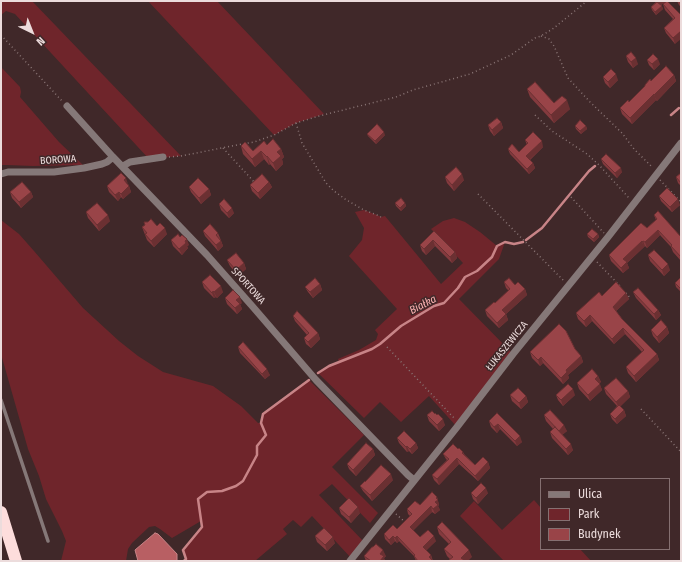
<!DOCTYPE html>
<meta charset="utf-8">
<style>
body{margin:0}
#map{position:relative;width:682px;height:562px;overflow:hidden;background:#402829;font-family:"Fira Sans Condensed",sans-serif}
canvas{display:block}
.frame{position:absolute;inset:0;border:2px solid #ecdcdc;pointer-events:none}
.legend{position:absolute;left:540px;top:478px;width:130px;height:72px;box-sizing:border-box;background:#402829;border:1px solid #857071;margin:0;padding:5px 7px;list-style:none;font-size:12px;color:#ecdcdc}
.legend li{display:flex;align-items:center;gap:8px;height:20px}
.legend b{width:20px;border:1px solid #857071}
.north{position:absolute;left:12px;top:12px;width:40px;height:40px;-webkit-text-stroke:3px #402829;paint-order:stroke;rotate:137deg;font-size:11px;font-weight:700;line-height:16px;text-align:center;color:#ecdcdc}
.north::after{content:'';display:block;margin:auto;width:14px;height:18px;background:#ecdcdc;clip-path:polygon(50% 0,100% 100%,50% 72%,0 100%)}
</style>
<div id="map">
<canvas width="682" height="562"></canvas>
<div class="frame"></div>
<ul class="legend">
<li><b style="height:5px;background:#857878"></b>Ulica</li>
<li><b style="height:11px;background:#6f252b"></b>Park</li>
<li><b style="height:11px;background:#994448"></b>Budynek</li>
</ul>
<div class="north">N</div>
</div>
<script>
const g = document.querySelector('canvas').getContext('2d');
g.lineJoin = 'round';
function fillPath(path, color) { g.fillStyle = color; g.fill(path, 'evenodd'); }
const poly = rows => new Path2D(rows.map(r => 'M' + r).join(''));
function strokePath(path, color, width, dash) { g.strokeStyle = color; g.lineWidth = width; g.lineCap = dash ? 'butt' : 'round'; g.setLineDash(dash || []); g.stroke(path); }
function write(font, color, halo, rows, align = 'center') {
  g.font = font + ' "Fira Sans Condensed",sans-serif'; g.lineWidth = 3; g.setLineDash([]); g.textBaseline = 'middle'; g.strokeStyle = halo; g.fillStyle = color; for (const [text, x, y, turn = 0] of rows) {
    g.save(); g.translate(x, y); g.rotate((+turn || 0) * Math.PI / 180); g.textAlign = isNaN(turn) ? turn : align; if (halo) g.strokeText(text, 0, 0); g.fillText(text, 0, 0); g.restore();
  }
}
const green = poly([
 [1,1,32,1,181,156,149,159,15,14,6,11,1,15],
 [148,1,217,1,324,114,296,123,274,135],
 [1,67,20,87,21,92,20,97,59,142,83,165,33,166,7,165,1,165],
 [364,210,377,215,381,217,385,216,441,284,463,263,431,229,443,221,454,218,465,222,480,232,497,246,505,242,499,259,459,299,513,354,457,427,429,396,401,422,380,402,364,418,318,373,329,366,339,362,338,359,359,350,376,340,378,334,375,330,397,309,349,256,362,240,364,228,355,212],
 [1,220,19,234,34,251,83,308,119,341,138,356,163,372,213,386,241,406,258,423,261,423,263,414,309,380,364,435,332,467,378,513,370,523,332,484,319,495,365,543,352,559,312,516,301,527,293,520,283,529,287,534,255,561,184,561,186,559,183,550,202,527,201,521,172,538,160,529,155,526,149,527,132,543,128,549,126,561,61,561,66,541,62,531,46,499,39,476,28,449,1,354],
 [534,500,541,508,541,549,580,549,591,561,504,561,460,516,474,501,502,530]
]);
const water = poly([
 [155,533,158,534,177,554,177,561,138,561,135,550,155,533]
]);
const stream = poly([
 [671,115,679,108],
 [526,240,542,228,589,171,595,166],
 [318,373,329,366,372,349,380,344,401,326,434,306,444,303,458,288,465,277,477,271,492,257,497,246,505,242,514,244,523,242],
 [184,561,186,559,183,550,202,527,198,499,207,492,222,491,236,486,243,481,257,455,257,446,266,435,261,423,263,414,309,380]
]);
const path = poly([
 [1,35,62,101],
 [541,36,549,39,554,46,568,78,590,102,622,133,634,149,653,168],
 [535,115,552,131,587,154,599,165,629,198],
 [296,123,302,143,326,183,334,191,345,199,364,210,377,215,381,217],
 [223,148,255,183],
 [169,157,181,156,237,145,254,142,274,135,296,123,319,116,396,97,413,90,470,74,511,55,535,38,541,36,554,28,587,1],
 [660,180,681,202],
 [478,194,564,281],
 [571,197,604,233],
 [597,262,621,287],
 [626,293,631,299],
 [387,347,454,418],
 [641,409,681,452],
 [396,514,405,522]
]);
const service = poly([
 [1,400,48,541]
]);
const minor = poly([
 [67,106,113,157,207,255,253,307,316,380,408,475,414,480],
 [123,166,130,162,163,157],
 [1,174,8,172,54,172,84,168,102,164,107,162,113,157],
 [350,561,457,427,513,354,608,237,681,143]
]);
const motorway = poly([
 [1,512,16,561]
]);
const wall = poly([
 [655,1,664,1,665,2,661,5,663,9,656,15,652,10,651,7,656,2],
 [677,1,681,1,681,7,679,5],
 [663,4,681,15,675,44,666,33,664,28,673,19,665,10],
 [626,56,638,64,633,68,628,62],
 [647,60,660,64,654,70,649,65],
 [674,75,676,81,657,101,656,100,632,124,622,114,620,108,629,102,645,86,645,85,651,81],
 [603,77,618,80,610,88,605,83],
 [527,89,554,103,570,109,554,123,530,97],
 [501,122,503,128,494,136,490,131,488,125],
 [575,126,586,126,587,129,581,134,576,129],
 [367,134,385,135,376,144,368,136],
 [525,140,543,147,530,160,533,163,535,168,529,174,510,154,508,149,519,152,527,145],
 [267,145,281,149,284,157,282,159,283,164,276,171,270,164,269,165,264,159,255,167,243,154,241,146,253,151],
 [601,159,622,172,617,178,603,164],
 [681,173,681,186,678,183,676,177],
 [445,177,464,180,454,191,447,183],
 [269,182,272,187,260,199,252,191,250,185],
 [128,184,129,186,131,192,123,199,121,197,118,201,109,192,107,186],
 [189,187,209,189,211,195,201,204,191,192],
 [10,192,31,192,33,197,21,208,12,198],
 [659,196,680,205,672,212,661,201],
 [395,203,405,203,406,206,401,211,396,206],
 [219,204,234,213,229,218,221,210],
 [86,212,110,221,99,231,88,218],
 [654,215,681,237,681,261,673,252,671,247,660,235,647,248,645,246,644,247,627,263,629,268,623,273,611,261,609,255,647,228,656,220],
 [157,226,167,234,154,247,147,240,142,227],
 [203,231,218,233,220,238,223,246,218,251,205,236],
 [434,231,455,252,457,258,452,263,435,246,426,255,422,251,420,245],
 [587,234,598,234,599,237,594,242,588,237],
 [180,237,189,245,187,246,188,248,182,255,173,246,171,240],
 [648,255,670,270,664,276,650,261],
 [227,260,244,263,246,269,238,276,230,266],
 [681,277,681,292,676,287,675,283],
 [202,282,223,292,217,298,216,297,214,298,204,288],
 [504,282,515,285,525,289,527,295,506,314,508,320,499,328,487,316,485,310,495,303,509,291,506,288],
 [320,284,322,290,313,298,308,292,305,287],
 [633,292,658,310,661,315,656,320,636,298],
 [626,293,629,299,616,311,622,319,657,354,659,360,636,382,628,373,626,367,642,352,625,334,614,344,592,321,586,327,578,319,576,313,602,296],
 [225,298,242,303,240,304,242,309,237,314,227,304],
 [293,316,318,333,320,339,311,348,306,344,304,338,307,335,295,321],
 [667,327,669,333,659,343,653,336,651,330],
 [238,347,270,375,265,379,240,353],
 [575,349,581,356,583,362,568,375,569,378,563,384,543,363,540,366,532,358,530,352],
 [598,376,601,382,599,383,602,390,590,401,579,389,577,383],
 [604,388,628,391,630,397,620,406,624,410,626,416,617,424,612,419,610,414,617,406,606,394],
 [510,395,526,396,528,402,521,409,512,401],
 [556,395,575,395,563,406,558,400],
 [497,413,522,442,517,446,500,429,497,433,491,427,489,421],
 [435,414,445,425,439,431,429,421,427,415],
 [544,415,567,431,562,435,573,450,568,455,552,438,550,432,553,429,546,421],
 [397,438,416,443,418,448,412,454,409,451,407,452,399,443],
 [373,449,375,455,356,476,349,469,347,464],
 [458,449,463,452,464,454,475,465,488,462,490,468,478,481,459,464,439,485,434,480,432,475,447,460,446,459,443,454],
 [393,480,372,501,363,491,360,486,365,482],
 [471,493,488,493,478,504,473,499],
 [437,497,439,505,438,506,440,510,435,514,432,512,413,530,420,537,436,541,426,550,431,555,433,561,416,561,414,556,399,541,397,543,395,541,391,545,385,539,384,534,397,529,410,516,408,514,407,509,420,505],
 [339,508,360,513,351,523,341,514],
 [437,527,472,557,450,559,447,556,444,549,449,544,439,534],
 [315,536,335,543,327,551,317,542],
 [364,556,386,556,384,558,385,561,366,561]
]);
const shadedWall = poly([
 [659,1,664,1,665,2,660,6,658,2],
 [662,6,663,9,656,15,655,12],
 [681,31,681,39,675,44,673,38],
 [636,58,638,64,633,68,631,62],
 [658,59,660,64,654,70,652,64],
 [616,74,618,80,610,88,608,82],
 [674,75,676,81,657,101,654,95],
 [654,94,656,100,632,124,630,118],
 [567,100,570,109,554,123,551,115],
 [501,122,503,128,494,136,492,130],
 [586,126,587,129,581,134,580,131],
 [384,132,385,135,376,144,375,141],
 [542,141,543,147,528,161,526,156],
 [281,149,284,157,282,159,283,164,276,171,273,163,277,152],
 [261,151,264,159,255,167,252,159],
 [267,156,270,164,269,165,267,157],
 [533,163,535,168,529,174,527,169],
 [621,168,622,172,617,178,615,173],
 [462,174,464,180,454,191,452,185],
 [126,178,128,184,124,180],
 [269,182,272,187,260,199,258,193],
 [129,186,131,192,123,199,121,194],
 [209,189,211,195,201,204,199,198],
 [31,192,33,197,21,208,19,202],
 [119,192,121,197,118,201,115,195],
 [678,199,680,205,672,212,670,207],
 [405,203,406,206,401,211,400,208],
 [232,208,234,213,229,218,227,213],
 [108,215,110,221,99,231,97,225],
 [165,228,167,234,154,247,151,241],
 [658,230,660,235,647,248,645,242],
 [598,234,599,237,594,242,593,239],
 [187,239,189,245,187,246,188,248,182,255,179,249,185,241],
 [433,240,435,246,426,255,424,249],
 [221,241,223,246,218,251,216,245],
 [642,241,644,247,627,263,629,268,623,273,621,268,623,259],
 [643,241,645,246,644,247,642,242],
 [455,252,457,258,452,263,450,257],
 [244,263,246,269,238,276,236,270],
 [668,264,670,270,664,276,662,270],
 [320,284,322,290,313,298,310,292],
 [221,286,223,292,217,298,214,292],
 [525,289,527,295,506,314,508,320,499,328,497,323,502,310],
 [213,291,216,297,214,298,212,293],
 [626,293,629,299,615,312,613,307],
 [240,297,242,303,240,304,242,309,237,314,235,308,236,300],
 [658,310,661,315,656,320,654,314],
 [590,315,592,321,586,327,584,321],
 [667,327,669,333,659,343,657,337],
 [623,328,625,334,614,344,612,339],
 [318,333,320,339,311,348,308,342],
 [657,354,659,360,636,382,634,376],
 [581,356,583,362,568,375,569,378,563,384,561,378,566,370],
 [541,357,543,363,540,366,538,360],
 [267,369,270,375,265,379,262,374],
 [598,376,601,382,597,385,595,379],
 [600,384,602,390,590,401,588,395],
 [573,389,575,395,563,406,561,400],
 [628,391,630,397,619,408,616,402],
 [526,396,528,402,521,409,519,403],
 [624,410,626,416,617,424,615,419],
 [443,419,445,425,439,431,437,425],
 [498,424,500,429,497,433,494,427],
 [564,425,567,431,561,436,559,431],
 [520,436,522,442,517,446,515,441],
 [416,443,418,448,412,454,410,449],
 [571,444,573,450,568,455,566,449],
 [407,446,409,451,407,452,406,447],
 [373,449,375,455,356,476,353,470],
 [457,458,459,464,439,485,437,479],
 [488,462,490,468,478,481,475,476],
 [391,474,393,480,372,501,370,495],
 [486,488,488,493,478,504,476,498],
 [437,497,439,505,438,506,440,510,435,514,433,509,436,498],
 [431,506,432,512,412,532,410,527],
 [358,507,360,513,351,523,349,517],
 [393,536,395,541,391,545,389,540],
 [397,536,399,541,397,543,395,538],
 [434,536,436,541,425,552,423,547],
 [333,537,335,543,327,551,325,545],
 [383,550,386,556,384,558,385,561,380,561,380,554],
 [469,550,472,557,468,561,463,561,461,558],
 [431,555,432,560,431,561,429,557]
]);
const building = poly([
 [667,1,681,15,681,31,673,38,664,28,675,18,663,4,667,1],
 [657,2,662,6,655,12,651,7,657,2],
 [631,52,636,58,631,62,626,56,631,52],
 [653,54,658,59,652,64,647,60,653,54],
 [666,66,674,75,654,95,654,94,630,118,620,108,628,100,629,102,645,86,645,85,650,79,651,81,666,66],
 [611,69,616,74,608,82,603,77,611,69],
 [535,82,554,103,562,96,567,100,551,115,527,89,535,82],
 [497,118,501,122,492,130,488,125,497,118],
 [580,120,586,126,580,131,575,126,580,120],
 [377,124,384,132,375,141,367,134,377,124],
 [533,132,542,141,526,156,533,163,527,169,508,149,512,144,519,152,528,143,525,140,533,132],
 [273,139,281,149,277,152,281,156,273,163,267,156,267,157,261,151,252,159,241,146,245,142,253,151,264,141,267,145,273,139],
 [606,154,621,168,615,173,601,159,606,154],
 [456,167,462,174,452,185,445,177,456,167],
 [121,173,126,178,124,180,129,186,121,194,119,192,115,195,107,186,121,173],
 [681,173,681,183,676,177,681,173],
 [262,174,269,182,258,193,250,185,262,174],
 [198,178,209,189,199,198,189,187,198,178],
 [22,182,31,192,19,202,10,192,22,182],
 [667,188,678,199,670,207,659,196,667,188],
 [401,198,405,203,400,208,395,203,401,198],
 [224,199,232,208,227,213,219,204,224,199],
 [97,203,108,215,97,225,86,212,97,203],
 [658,211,681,237,681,257,671,246,672,245,658,230,645,242,643,241,642,242,642,241,623,259,627,262,621,268,609,255,641,223,647,228,657,219,654,215,658,211],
 [151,219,157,226,160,223,165,228,151,241,145,234,147,233,142,227,145,225,144,222,148,222,151,219],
 [210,224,218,233,216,235,221,241,216,245,203,231,210,224],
 [592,229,598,234,593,239,587,234,592,229],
 [434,231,455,252,450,257,433,240,424,249,420,245,434,231],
 [178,234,180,237,182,235,187,239,185,241,186,243,179,249,171,240,178,234],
 [654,250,668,264,662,270,648,255,654,250],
 [236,253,244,263,236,270,227,260,236,253],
 [210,275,221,286,214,292,213,291,212,293,202,282,210,275],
 [681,277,681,289,675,283,681,277],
 [315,278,320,284,310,292,305,287,315,278],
 [509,278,515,285,518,282,525,289,502,310,506,314,497,323,485,310,494,302,495,303,510,289,504,282,509,278],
 [616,282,626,293,613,307,622,319,657,354,634,376,626,367,644,350,623,328,612,339,590,315,584,321,576,313,599,292,602,296,616,282],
 [638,288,658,310,654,314,633,292,638,288],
 [233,290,240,297,236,300,240,304,235,308,225,298,233,290],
 [297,311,318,333,308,342,304,338,309,333,293,316,297,311],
 [661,320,667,327,657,337,651,330,661,320],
 [559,324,566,331,575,349,581,356,566,370,567,372,561,378,541,357,538,360,530,352,559,324],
 [243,342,267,369,262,374,238,347,243,342],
 [592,369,598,376,595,379,600,384,588,395,577,383,592,369],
 [616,378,628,391,616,402,604,388,616,378],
 [568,384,573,389,561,400,556,395,568,384],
 [518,388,526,396,519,403,510,395,518,388],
 [619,405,624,410,615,419,610,414,619,405],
 [550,410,564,425,559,431,544,415,550,410],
 [432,411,435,414,435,413,437,415,438,414,443,419,437,425,427,415,432,411],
 [497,413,520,436,515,441,498,424,494,427,489,421,497,413],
 [555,427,571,444,566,449,550,432,555,427],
 [404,431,416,443,410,449,407,446,406,447,397,438,404,431],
 [366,443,373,449,353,470,347,464,366,443],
 [453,444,458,449,459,448,463,452,462,453,475,465,483,457,488,462,475,476,457,458,437,479,432,475,449,459,443,454,453,444],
 [381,465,391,474,370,495,360,486,365,481,365,482,381,465],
 [481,483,486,488,476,498,471,493,481,483],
 [432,492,437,497,436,498,438,500,435,502,438,505,433,509,431,506,410,527,420,537,428,530,434,536,423,547,431,555,429,557,433,561,418,561,414,556,415,555,397,536,395,538,393,536,389,540,384,534,393,525,397,529,412,514,407,509,415,501,420,505,432,492],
 [349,498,358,507,349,517,339,508,349,498],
 [442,522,469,550,461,558,464,560,463,561,449,561,449,560,453,557,444,549,451,542,437,527,442,522],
 [324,528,333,537,325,545,315,536,324,528],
 [376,544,383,550,380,554,384,556,380,561,376,561,375,560,375,561,371,561,364,556,372,547,373,547,376,544]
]);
const streetNames = [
 ["BOROWA",58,160,-4],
 ["SPORTOWA",248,286,48],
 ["ŁUKASZEWICZA",507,346,-51]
];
const waterNames = [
 ["Białka",423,305,-27]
];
fillPath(green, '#6f252b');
fillPath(water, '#b85f63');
strokePath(water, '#c88487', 1);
strokePath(stream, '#c88487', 2.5);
strokePath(path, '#8a7676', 1.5, [1, 3]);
strokePath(service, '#857878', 3.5);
strokePath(minor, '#857878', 7);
strokePath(motorway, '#fddddc', 12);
fillPath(wall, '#843a3e');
fillPath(shadedWall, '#6b3032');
fillPath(building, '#994448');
strokePath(building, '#6b3032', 1);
write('10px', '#ecdcdc', '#402829', streetNames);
write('italic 11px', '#fcb2b2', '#402829', waterNames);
</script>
